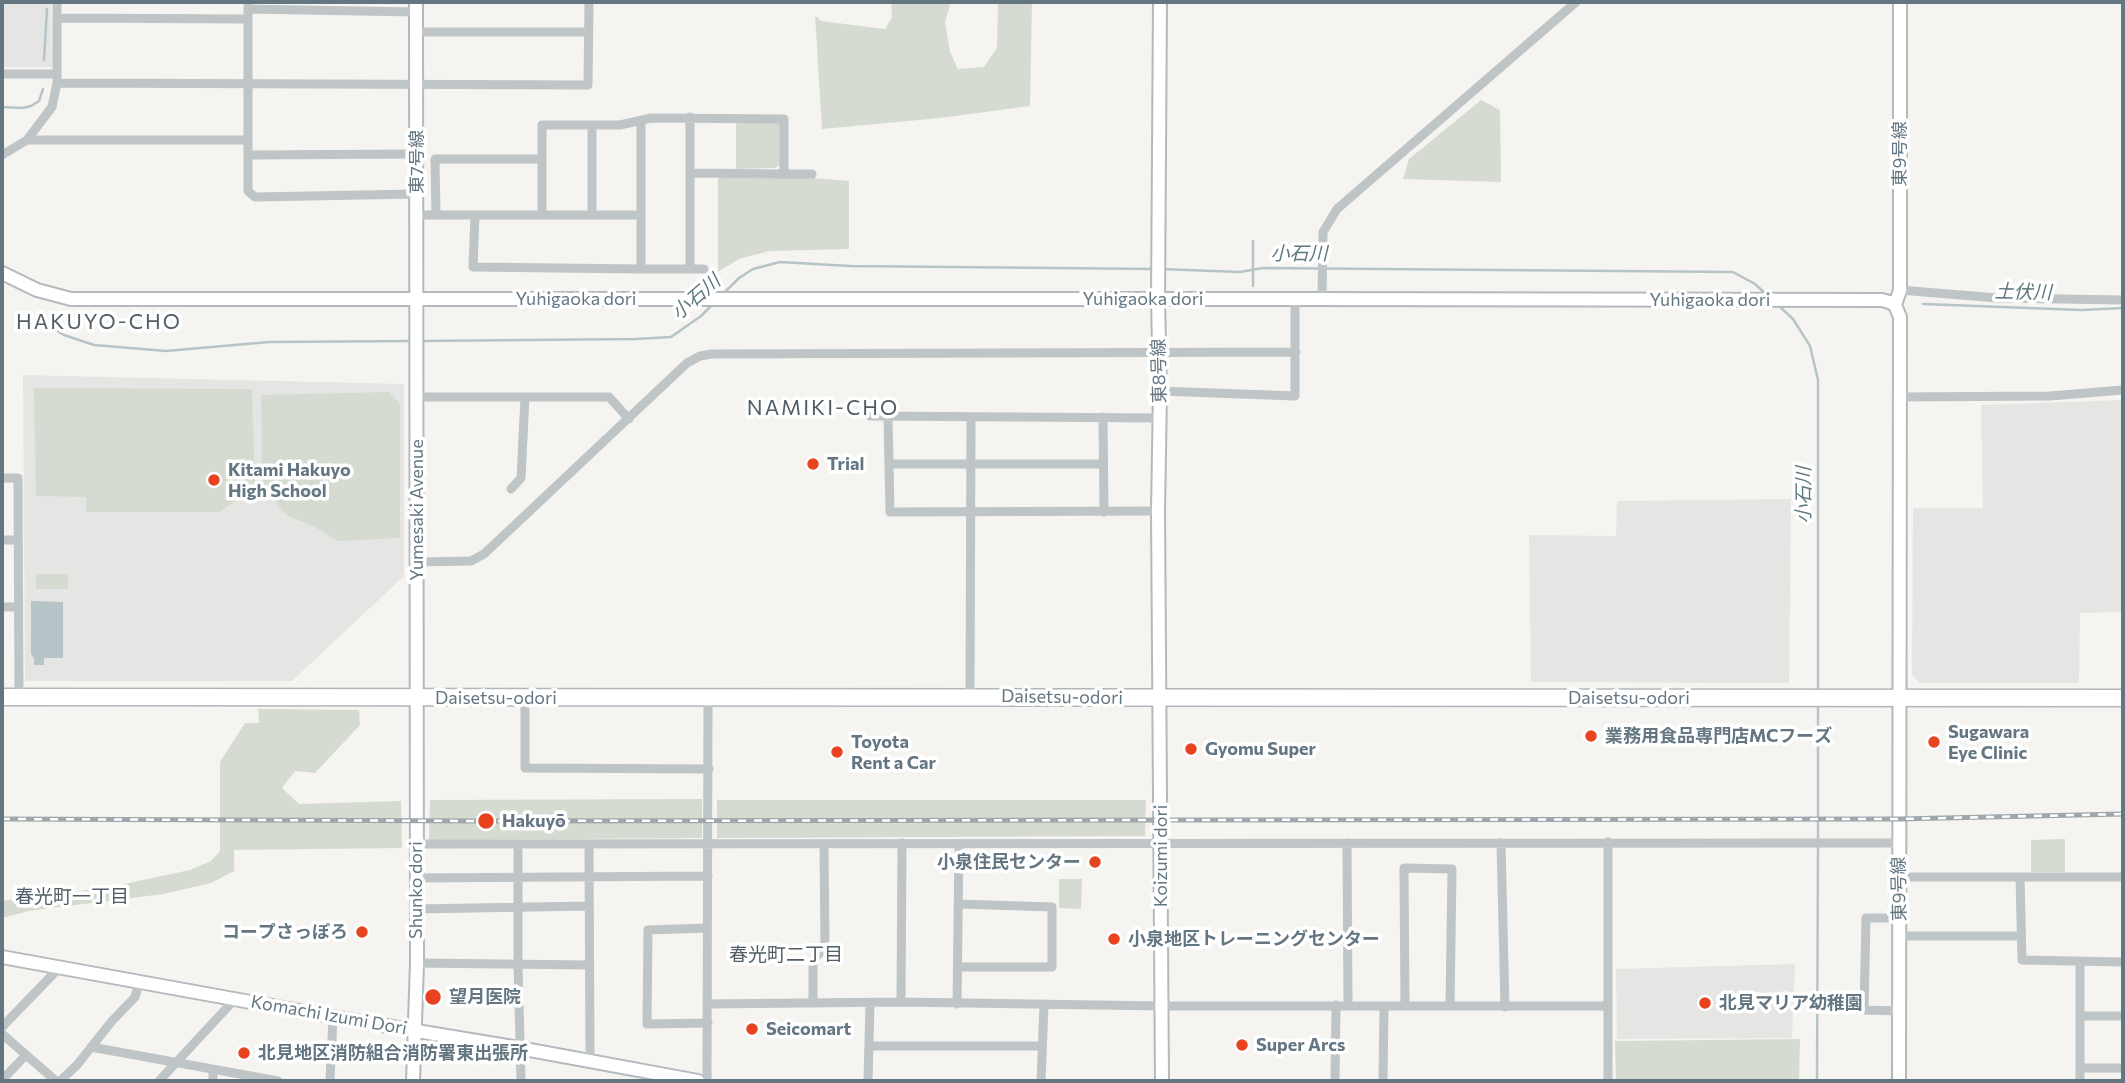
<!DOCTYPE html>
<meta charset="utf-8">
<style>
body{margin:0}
#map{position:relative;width:2125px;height:1083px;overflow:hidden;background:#f5f4f0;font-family:Commissioner,sans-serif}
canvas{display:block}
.frame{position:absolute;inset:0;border:4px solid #637682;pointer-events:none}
</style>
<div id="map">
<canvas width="2125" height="1083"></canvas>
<div class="frame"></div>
</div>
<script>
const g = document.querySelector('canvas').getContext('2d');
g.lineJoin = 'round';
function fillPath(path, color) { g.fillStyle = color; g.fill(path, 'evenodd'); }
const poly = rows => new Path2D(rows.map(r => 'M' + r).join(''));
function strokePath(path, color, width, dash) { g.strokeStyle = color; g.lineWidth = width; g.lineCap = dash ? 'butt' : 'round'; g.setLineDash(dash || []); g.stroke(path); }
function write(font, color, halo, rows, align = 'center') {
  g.font = font + ' Commissioner,"Noto Sans JP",sans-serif'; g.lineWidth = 7; g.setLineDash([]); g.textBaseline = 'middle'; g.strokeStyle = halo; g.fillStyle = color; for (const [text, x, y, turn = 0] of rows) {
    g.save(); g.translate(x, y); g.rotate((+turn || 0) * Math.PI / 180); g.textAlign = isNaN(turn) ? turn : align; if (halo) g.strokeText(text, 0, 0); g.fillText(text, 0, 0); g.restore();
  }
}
const built = poly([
 [2,2,51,2,52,67,2,67],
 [23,375,404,384,404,576,292,681,25,681],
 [2123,400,2123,612,2080,613,2079,683,1920,683,1912,675,1913,508,1983,508,1981,405],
 [1791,499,1789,683,1531,682,1529,535,1616,536,1617,501],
 [1795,964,1792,1038,1617,1039,1616,969]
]);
const green = poly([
 [891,2,951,2,945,22,950,52,958,69,984,67,997,48,998,2,1032,2,1030,106,940,118,822,129,815,15,821,21,885,29,892,17],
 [1481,100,1500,110,1501,182,1403,179,1409,159],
 [736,122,778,122,781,125,780,165,775,168,736,169],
 [718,178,814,178,849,181,849,249,769,251,739,259,718,272],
 [34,388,252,389,255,486,220,512,86,512,86,497,36,496],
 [389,392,400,404,400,538,338,541,315,527,286,515,262,483,261,395],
 [36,574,68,574,68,589,36,589],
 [258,709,359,710,360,725,315,773,295,771,282,788,299,804,401,801,402,848,234,850,234,871,211,883,163,894,29,911,2,918,2,901,110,887,190,870,211,861,220,851,220,762,245,723,259,723],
 [702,799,702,838,429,840,430,800],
 [717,800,1146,800,1145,836,717,838],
 [2065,839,2065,872,2031,872,2031,840],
 [1059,879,1082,879,1081,909,1059,908],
 [1800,1039,1799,1081,1616,1081,1615,1041]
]);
const water = poly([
 [31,601,63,602,63,658,44,658,44,665,34,665,34,659,31,654]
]);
const stream = poly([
 [44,60,47,9],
 [2,107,22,108,31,106,39,101,43,89],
 [1253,241,1253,286],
 [1161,269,1240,272,1263,268,1733,272,1755,284,1766,294],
 [723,294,739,278,753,269,780,262,850,266,1154,269],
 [1923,304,2081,310,2123,308],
 [1779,306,1793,319,1810,346,1818,380,1818,693],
 [50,327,64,335,94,345,166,351,269,342,413,341],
 [420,341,636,339,671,337,701,316,713,304],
 [1818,840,1818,703],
 [1817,1081,1818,847]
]);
const street = poly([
 [248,2,248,191,255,197,417,194],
 [248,9,416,12],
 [57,18,248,19],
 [416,32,588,32],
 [2,74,57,74],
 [57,83,588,85,589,2],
 [690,117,690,269],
 [641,121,641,269,704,269],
 [27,140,247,140],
 [2,155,27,140,52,107,57,83,57,2],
 [248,155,416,154],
 [784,174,812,174],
 [542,214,542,125,620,125,651,118,784,119,784,174,691,173],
 [592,214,592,125],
 [417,215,641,215],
 [436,215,435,159,542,159],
 [475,215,473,267,641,269],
 [1900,290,1997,298,2123,300],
 [1322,299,1323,232,1337,209,1576,2],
 [1160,391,1295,396,1295,299],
 [416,397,609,397,629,419],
 [1899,397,2050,396,2123,390],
 [870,416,1159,418],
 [888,416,890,512,1158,511],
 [1103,417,1104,512],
 [890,464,1103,464],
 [2,478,18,478,19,697],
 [511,489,521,478,525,397],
 [2,540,18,540],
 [417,562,471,561,484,554,687,363,700,356,712,354,1296,352],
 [2,607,18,607],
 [970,696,971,418],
 [525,698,525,768,709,769],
 [1347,843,1348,1005],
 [1501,843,1505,1007],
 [416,844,1898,843],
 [589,844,590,1061],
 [518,845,518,964,521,1081],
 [1899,877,2123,877],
 [2020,877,2022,960,2123,962],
 [416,878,708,876],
 [416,909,589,906],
 [707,928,648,930,647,1024,708,1023],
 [1899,936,2021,936],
 [2080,962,2080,1081],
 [417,963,589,965],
 [958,967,1052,967,1052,907,959,904],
 [901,1002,902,843],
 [813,1003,813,960,825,948,824,844],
 [708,1004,901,1002,1162,1006,1607,1006],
 [957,1004,959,844],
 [1405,1006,1404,868,1452,869,1450,1006],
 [1899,1011,1864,1010,1866,918,1899,918],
 [2080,1016,2123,1016],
 [2,1027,60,967],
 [2,1034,56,1081],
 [870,1046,1042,1046],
 [91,1047,278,1081],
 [2080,1068,2123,1068],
 [213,1070,213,1081],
 [2,1080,26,1055],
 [60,1081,77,1065,112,1021,135,997,139,982],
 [159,1081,236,998],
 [330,1081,333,1017],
 [707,1081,708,698],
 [868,1081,870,1003],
 [1041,1081,1044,1004],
 [1335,1081,1336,1005],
 [1383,1081,1384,1006],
 [1608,1081,1608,842]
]);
const secondary = poly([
 [1160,2,1158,300,1160,391,1158,511,1162,1081],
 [2,273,37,290,71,299,1295,299,1882,300,1889,302,1895,305,1900,317,1899,1081],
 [1895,305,1900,290,1900,2],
 [2,957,333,1017,519,1048,698,1081],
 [413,1081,417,963,416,2]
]);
const highway = poly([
 [2,697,2123,698]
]);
const rail = poly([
 [2,819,486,821,1899,819,2123,814]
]);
const markers = [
 [813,464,7,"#e7431e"],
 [214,480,7,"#e7431e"],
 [1591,736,7,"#e7431e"],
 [1934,742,7,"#e7431e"],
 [1191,749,7,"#e7431e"],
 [837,752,7,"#e7431e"],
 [486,821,9,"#e7431e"],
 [1095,862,7,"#e7431e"],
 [362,932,7,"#e7431e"],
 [1114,939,7,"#e7431e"],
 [433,997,9,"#e7431e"],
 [1705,1003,7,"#e7431e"],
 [752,1029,7,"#e7431e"],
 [1242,1045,7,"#e7431e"],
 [244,1053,7,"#e7431e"]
];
const streetNames = [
 ["東9号線",1900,154,-90],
 ["東7号線",417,162,-90],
 ["Yuhigaoka dori",576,299],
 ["Yuhigaoka dori",1143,299],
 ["Yuhigaoka dori",1710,300],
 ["東8号線",1159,371,-91],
 ["Yumesaki Avenue",417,510,-90],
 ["Daisetsu-odori",1062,697,1],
 ["Daisetsu-odori",496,698],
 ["Daisetsu-odori",1629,698],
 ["Koizumi dori",1161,856,-90],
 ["東9号線",1899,889,-91],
 ["Shunko dori",416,890,-90],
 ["Komachi Izumi Dori",329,1015,10]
];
const poiNames = [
 ["Trial",827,464],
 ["Kitami Hakuyo",228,470],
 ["High School",228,491],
 ["Sugawara",1948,732],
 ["Eye Clinic",1948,753],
 ["業務用食品専門店MCフーズ",1605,736],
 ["Toyota",851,742],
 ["Rent a Car",851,763],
 ["Gyomu Super",1205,749],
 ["Hakuyō",502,821],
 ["小泉住民センター",1081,862,"right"],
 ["コープさっぽろ",348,932,"right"],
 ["小泉地区トレーニングセンター",1128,939],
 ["望月医院",449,997],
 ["北見マリア幼稚園",1719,1003],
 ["Seicomart",766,1029],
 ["Super Arcs",1256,1045],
 ["北見地区消防組合消防署東出張所",258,1053]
];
const waterNames = [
 ["小石川",1299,254],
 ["土伏川",2023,292,1],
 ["小石川",696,297,-41],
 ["小石川",1804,495,-90]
];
const neighbourhoodNames = [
 ["春光町一丁目",72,897],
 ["春光町二丁目",786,955]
];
const quarterNames = [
 ["HAKUYO-CHO",99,322],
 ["NAMIKI-CHO",823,408]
];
fillPath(built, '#e5e6e4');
fillPath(green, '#d6dbd1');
fillPath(water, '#b6c4c7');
strokePath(stream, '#b6c4c7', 2.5);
strokePath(secondary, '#b4b9bd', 16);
strokePath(highway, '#b2b6b9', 19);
strokePath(street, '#bfc4c6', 9);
strokePath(secondary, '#fff', 12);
strokePath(highway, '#fff', 16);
strokePath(rail, '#a0a7ac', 5);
strokePath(rail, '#fff', 2.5, [8]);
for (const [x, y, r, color] of markers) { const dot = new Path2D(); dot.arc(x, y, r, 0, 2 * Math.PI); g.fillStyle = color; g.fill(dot); strokePath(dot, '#fff', 2.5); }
write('18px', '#637682', '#fff', streetNames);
write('bold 18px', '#637682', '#fff', poiNames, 'left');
write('italic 19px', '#5e787f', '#fff', waterNames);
write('19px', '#515e67', '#fff', neighbourhoodNames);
g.letterSpacing = '2px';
write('21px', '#515e67', '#fff', quarterNames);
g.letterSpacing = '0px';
</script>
